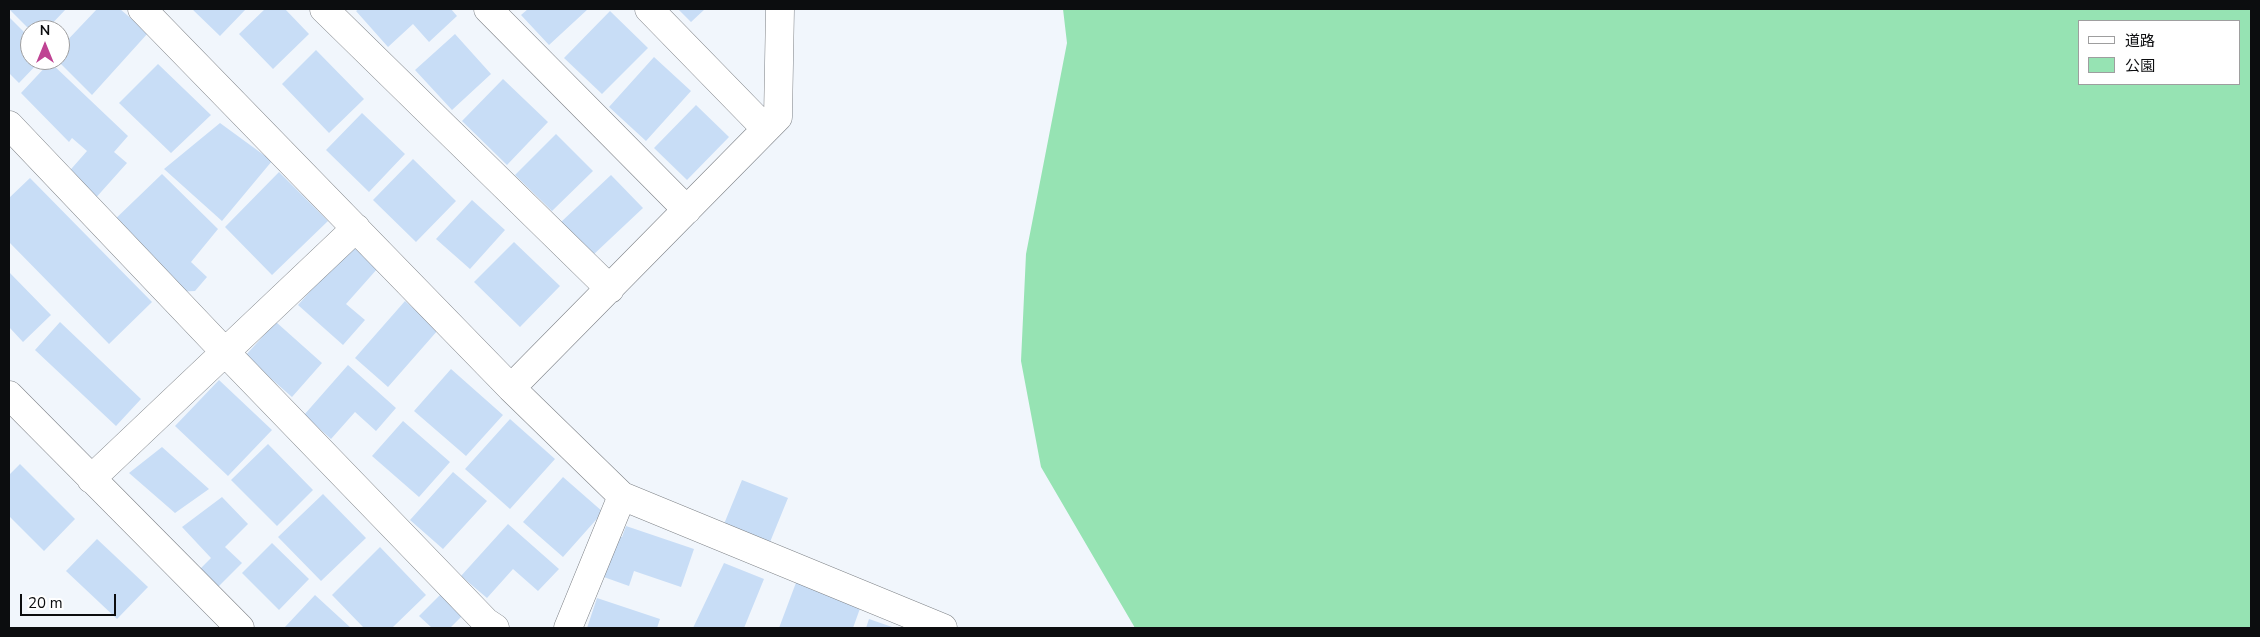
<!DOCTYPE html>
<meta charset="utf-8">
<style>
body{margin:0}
#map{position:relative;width:2260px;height:637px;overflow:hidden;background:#f1f6fc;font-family:"Nunito Sans","Noto Sans JP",sans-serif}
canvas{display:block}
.frame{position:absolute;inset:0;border:10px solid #0c0d0f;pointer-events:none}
.legend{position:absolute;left:2078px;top:20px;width:162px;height:65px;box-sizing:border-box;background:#fff;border:1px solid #9e9e9f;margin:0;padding:6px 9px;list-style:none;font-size:15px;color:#0c0d0f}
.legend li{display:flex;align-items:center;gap:10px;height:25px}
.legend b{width:25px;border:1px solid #9e9e9f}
.north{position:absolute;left:20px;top:20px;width:50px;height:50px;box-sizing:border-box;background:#fff;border:1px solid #9e9e9f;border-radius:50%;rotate:0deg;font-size:14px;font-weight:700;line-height:20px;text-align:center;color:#0c0d0f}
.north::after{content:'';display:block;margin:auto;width:18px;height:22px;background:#bf4393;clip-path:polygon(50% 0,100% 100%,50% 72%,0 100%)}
.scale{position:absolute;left:20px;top:594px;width:96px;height:22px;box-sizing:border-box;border:2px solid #0c0d0f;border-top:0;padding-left:6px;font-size:15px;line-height:18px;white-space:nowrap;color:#0c0d0f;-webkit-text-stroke:4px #fff;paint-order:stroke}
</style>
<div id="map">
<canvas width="2260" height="637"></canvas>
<div class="frame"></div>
<ul class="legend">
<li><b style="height:6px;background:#fff"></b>道路</li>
<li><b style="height:14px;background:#96e3b3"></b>公園</li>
</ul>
<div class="north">N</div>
<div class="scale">20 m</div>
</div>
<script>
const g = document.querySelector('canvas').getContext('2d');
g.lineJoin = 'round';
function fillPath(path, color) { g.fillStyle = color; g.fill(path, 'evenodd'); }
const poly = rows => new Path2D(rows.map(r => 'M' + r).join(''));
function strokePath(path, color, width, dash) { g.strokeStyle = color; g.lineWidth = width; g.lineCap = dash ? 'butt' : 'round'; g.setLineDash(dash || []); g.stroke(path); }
const green = poly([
 [1063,9,2251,9,2251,628,1135,628,1041,467,1021,361,1026,254,1067,43],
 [2079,21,2239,21,2239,84,2079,84]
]);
const building = poly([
 [9,9,66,9,46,30,30,30],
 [97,9,120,9,148,33,92,95,57,60,60,60,60,48],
 [192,9,246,9,220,36],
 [265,9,285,9,309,34,273,69,239,34],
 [359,9,451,9,457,16,429,42,413,24,388,47,356,11],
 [528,9,588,9,549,45,521,15],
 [678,9,705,9,691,22],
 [610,11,648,48,602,94,564,58],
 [9,17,30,38,30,60,41,60,19,83,9,73],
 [455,34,491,74,452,110,415,70],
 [316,50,364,99,329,133,282,84],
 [654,57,691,91,646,141,609,107],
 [50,62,128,136,114,152,127,163,93,201,65,176,87,151,72,138,69,142,21,93],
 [158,64,211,115,171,153,119,103],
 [503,79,548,122,507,165,462,121],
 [696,105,729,137,687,180,654,148],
 [362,113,405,154,369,192,326,150],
 [220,123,272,161,222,221,164,169],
 [556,134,593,171,552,211,515,175],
 [413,159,456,201,416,242,373,200],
 [279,172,328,221,272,275,225,227],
 [162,174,218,229,191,262,207,277,195,291,173,292,109,225],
 [611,175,643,208,593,255,561,222],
 [30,178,152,302,109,344,9,242,9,198],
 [472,200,505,230,470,269,436,239],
 [514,242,560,286,520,327,474,282],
 [351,245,378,268,346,304,365,320,343,345,298,305],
 [9,272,51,315,23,342,9,327],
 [405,301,438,330,388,387,355,358],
 [60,322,141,399,116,426,35,350],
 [276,322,322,363,292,397,245,356],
 [348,365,396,408,376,431,355,412,331,439,304,415],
 [451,369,503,415,466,456,414,411],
 [219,380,272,430,228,476,175,426],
 [510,419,555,459,510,509,465,469],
 [403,421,450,462,419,497,372,456],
 [268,444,313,490,277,526,231,480],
 [162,447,209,489,175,513,129,473],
 [20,464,75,519,44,551,9,516,9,475],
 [453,472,487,501,443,549,410,520],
 [563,477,603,512,563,557,523,522],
 [742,480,788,498,770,542,724,524],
 [323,494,366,538,321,581,278,537],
 [222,497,248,524,225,547,242,563,218,587,199,570,211,558,182,527],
 [508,524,559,569,538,591,513,569,487,598,461,576],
 [626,526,694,549,681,587,634,571,629,586,601,576,614,534,622,537],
 [97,539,148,587,117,619,66,571],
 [272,543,309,579,279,610,242,573],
 [380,547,426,595,392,628,364,628,332,595],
 [724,563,764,579,744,628,693,628],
 [797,580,863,600,853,628,779,628],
 [441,594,463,615,450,628,432,628,419,616],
 [315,595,351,628,284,628],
 [597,598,660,619,657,628,587,628],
 [869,619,895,628,866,628]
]);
const minor = poly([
 [142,9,511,388,622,496,943,628],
 [324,9,610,289],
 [488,9,687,210],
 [649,9,766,129],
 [9,125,225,352,486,622,495,628],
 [511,388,778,117,780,9],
 [9,395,240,628],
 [91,479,356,228],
 [568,628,622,496]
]);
fillPath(green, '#96e3b3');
fillPath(building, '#c8ddf6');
strokePath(minor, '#7d8186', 29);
strokePath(minor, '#fff', 28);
</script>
